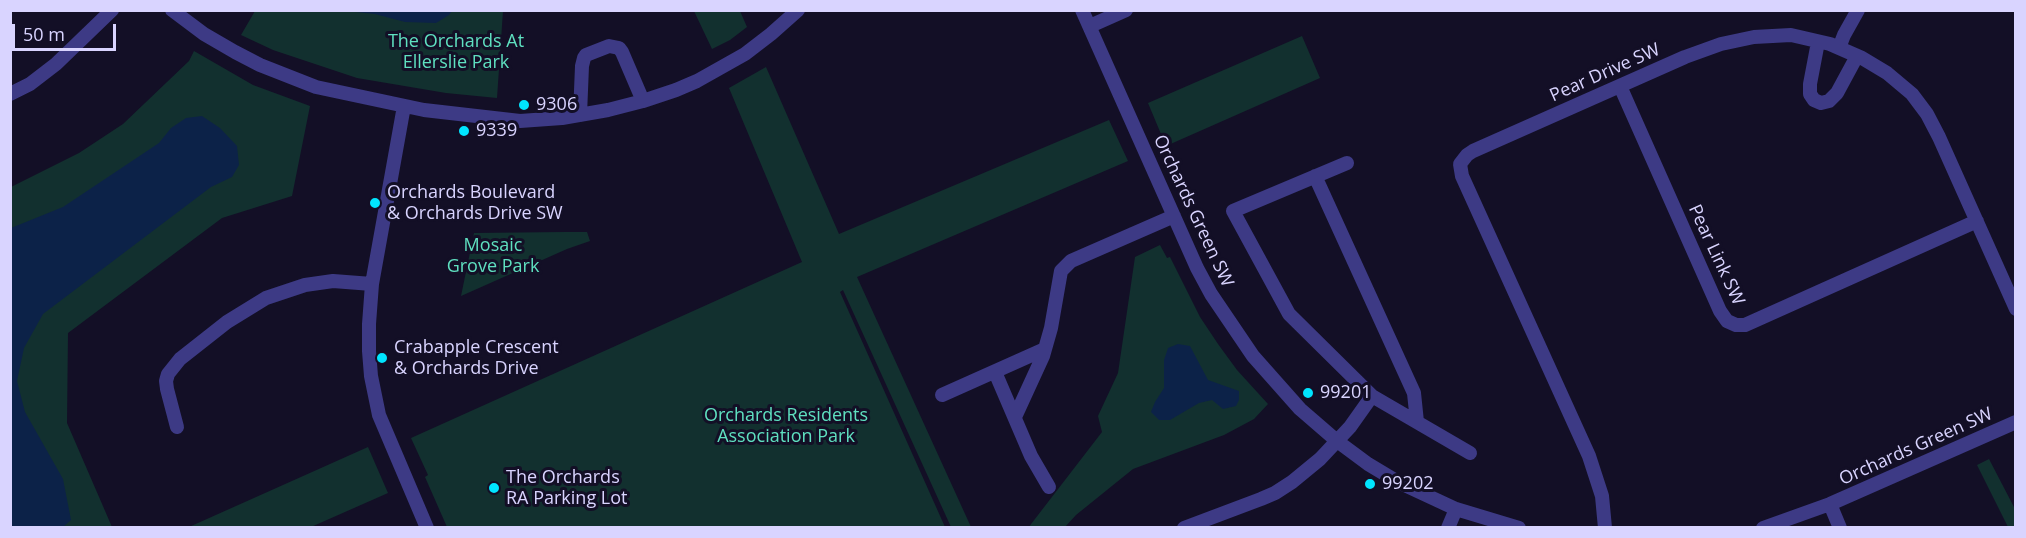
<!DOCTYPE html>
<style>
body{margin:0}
#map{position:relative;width:2026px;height:538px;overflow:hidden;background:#130f26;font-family:"Open Sans",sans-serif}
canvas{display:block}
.frame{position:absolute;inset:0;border:12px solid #d9d4ff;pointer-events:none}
.scale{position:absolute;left:12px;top:24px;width:104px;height:27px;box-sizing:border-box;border:3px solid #d9d4ff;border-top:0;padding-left:8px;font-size:18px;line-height:21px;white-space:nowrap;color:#d9d4ff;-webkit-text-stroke:4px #130f26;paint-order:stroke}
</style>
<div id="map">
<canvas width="2026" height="538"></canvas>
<div class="frame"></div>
<div class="scale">50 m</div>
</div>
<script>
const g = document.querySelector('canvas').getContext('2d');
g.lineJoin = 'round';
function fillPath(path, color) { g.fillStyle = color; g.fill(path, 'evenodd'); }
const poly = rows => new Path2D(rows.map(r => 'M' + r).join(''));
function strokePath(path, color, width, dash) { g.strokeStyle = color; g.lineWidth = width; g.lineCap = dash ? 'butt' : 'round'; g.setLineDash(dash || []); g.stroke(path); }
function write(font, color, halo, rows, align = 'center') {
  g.font = font + ' "Open Sans",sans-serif'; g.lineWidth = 6; g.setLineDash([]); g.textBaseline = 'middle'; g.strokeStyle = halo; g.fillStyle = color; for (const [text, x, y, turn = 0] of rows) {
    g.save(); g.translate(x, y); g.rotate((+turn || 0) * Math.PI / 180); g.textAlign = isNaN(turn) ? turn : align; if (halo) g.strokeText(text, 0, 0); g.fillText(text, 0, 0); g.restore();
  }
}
const green = poly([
 [255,11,503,11,497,98,446,93,357,78,273,50,241,35],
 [694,11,740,11,747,27,730,40,712,49],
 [1302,36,1320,78,1166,146,1148,103],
 [194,51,253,85,310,106,292,196,222,218,68,333,67,423,112,527,11,528,11,187,79,153,123,124,189,61],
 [766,67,839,234,1109,120,1128,161,857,277,971,527,951,527,843,290,840,292,945,527,447,527,425,477,428,475,411,438,802,262,729,88],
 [564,232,587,232,590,241,567,249,461,296,474,233],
 [1160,245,1167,258,1170,257,1200,317,1218,344,1237,370,1268,404,1254,419,1224,435,1133,469,1076,515,1065,527,1028,528,1102,432,1098,416,1118,373,1135,257],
 [368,447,388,493,311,527,189,527],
 [1989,459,2015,509,2015,527,2008,527,1977,465]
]);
const water = poly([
 [346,11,452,10,452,11,449,15,436,23,405,22,375,14],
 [202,116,220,128,237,146,239,165,232,177,211,187,43,314,24,348,17,381,25,412,63,479,71,520,63,527,11,527,11,228,63,207,159,143,171,128,186,118],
 [1178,344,1190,346,1208,380,1239,391,1239,400,1236,406,1223,409,1212,400,1199,403,1170,420,1159,420,1151,412,1155,402,1164,388,1164,360,1168,348]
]);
const minor = poly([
 [172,10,204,34,235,52,260,65,316,87,424,110,520,121,562,118,608,110,643,101,676,90,697,81,745,54,771,34,798,10],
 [1082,10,1197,268,1211,294,1253,356,1300,409,1337,441,1368,464,1398,482,1456,509,1519,528],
 [1090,26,1126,10],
 [1818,42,1810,84,1810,94,1814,100,1821,103,1829,101,1837,93,1857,56],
 [1839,48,1844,35,1858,10],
 [1620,86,1720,311,1727,321,1736,325,1745,325,1977,221],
 [10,94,30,84,56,64,112,10],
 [404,106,372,284,369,324,369,351,371,376,379,415,427,528],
 [580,115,582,66,584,58,586,55,609,46,619,48,622,52,643,101],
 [1347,163,1233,211,1289,314,1372,396],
 [1315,176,1414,393,1417,422],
 [995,372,1031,456,1049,487],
 [942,395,1045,349],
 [1015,417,1043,356,1051,328,1061,271,1071,261,1174,216],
 [177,427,167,389,166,381,168,374,180,359,227,322,266,298,305,285,333,281,372,284],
 [1830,504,1840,528],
 [1184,528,1261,499,1275,493,1292,482,1320,459,1350,427,1372,396,1470,453],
 [1448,528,1456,509],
 [1605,528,1602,496,1589,456,1462,176,1460,164,1467,155,1473,151,1685,57,1721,44,1754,37,1791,35,1830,44,1862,58,1887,73,1912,94,1927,114,1939,137,2016,309],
 [1763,528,1830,504,2016,422]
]);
const markers = [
 [524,105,6,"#00e5ff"],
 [464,131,6,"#00e5ff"],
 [375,203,6,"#00e5ff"],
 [382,358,6,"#00e5ff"],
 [1308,393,6,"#00e5ff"],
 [1370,484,6,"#00e5ff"],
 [494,488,6,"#00e5ff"]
];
const parkNames = [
 ["The Orchards At",456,42],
 ["Ellerslie Park",456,63],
 ["Mosaic",493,246],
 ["Grove Park",493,267],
 ["Orchards Residents",786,416],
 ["Association Park",786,437]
];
const streetNames = [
 ["Pear Drive SW",1605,73,-24],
 ["Orchards Green SW",1193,211,65],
 ["Pear Link SW",1716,255,65],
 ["Orchards Green SW",1916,447,-24]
];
const poiNames = [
 ["9306",536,105],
 ["9339",476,131],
 ["Orchards Boulevard",387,193],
 ["& Orchards Drive SW",387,214],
 ["Crabapple Crescent",394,348],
 ["& Orchards Drive",394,369],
 ["99201",1320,393],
 ["The Orchards",506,478],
 ["RA Parking Lot",506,499],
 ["99202",1382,484]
];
fillPath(green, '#12302f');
fillPath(water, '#0c2248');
strokePath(minor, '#3d3a85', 14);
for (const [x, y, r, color] of markers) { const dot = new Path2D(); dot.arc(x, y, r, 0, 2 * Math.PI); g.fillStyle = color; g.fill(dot); strokePath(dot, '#130f26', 2); }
write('18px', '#5fe0c0', '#130f26', parkNames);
write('18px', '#d9d4ff', '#130f26', streetNames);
write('18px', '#d9d4ff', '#130f26', poiNames, 'left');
</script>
